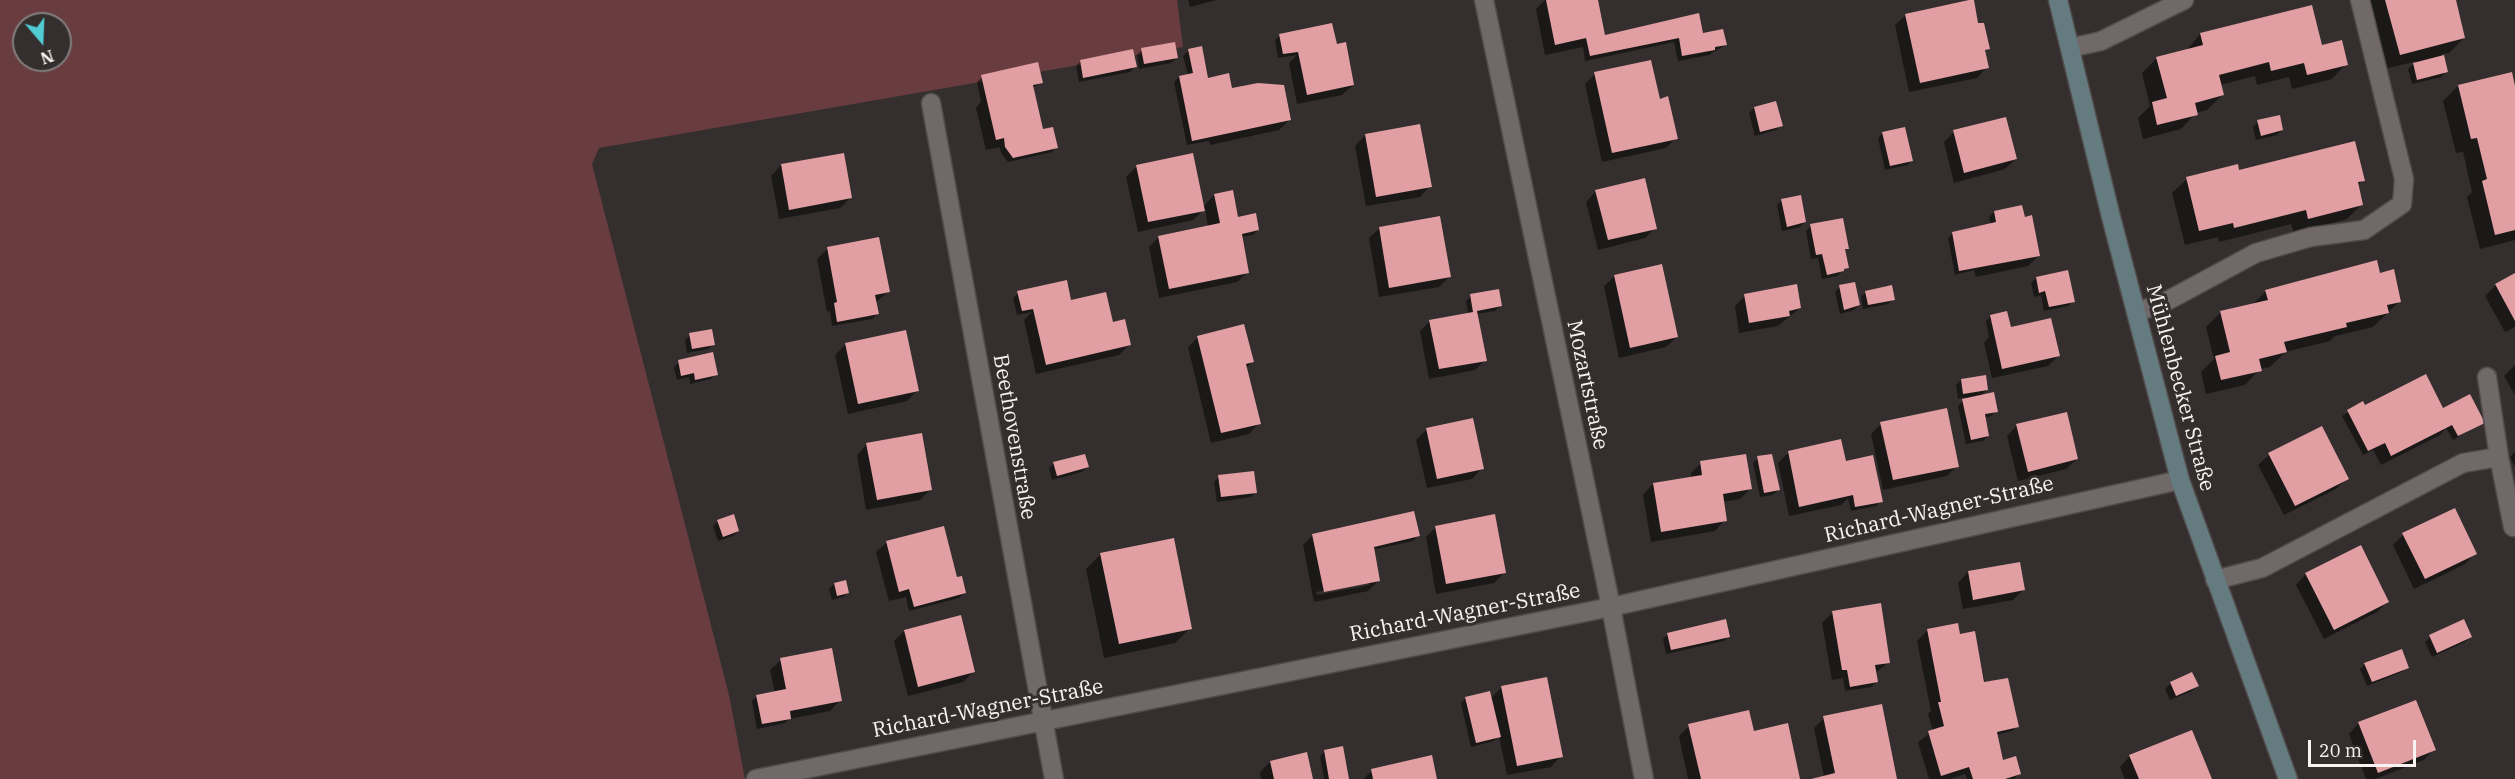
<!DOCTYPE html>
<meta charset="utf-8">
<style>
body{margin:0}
#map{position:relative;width:2515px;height:779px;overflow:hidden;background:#342e2e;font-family:"IBM Plex Serif",serif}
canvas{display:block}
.north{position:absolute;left:12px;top:12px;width:60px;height:60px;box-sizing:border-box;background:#342e2e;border:2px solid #827d7d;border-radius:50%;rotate:161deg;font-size:16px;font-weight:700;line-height:24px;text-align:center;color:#f8f3f3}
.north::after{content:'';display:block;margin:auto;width:21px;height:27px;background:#51ccd3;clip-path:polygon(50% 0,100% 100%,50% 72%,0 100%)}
.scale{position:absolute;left:2308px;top:740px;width:108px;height:27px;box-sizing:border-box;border:3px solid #f8f3f3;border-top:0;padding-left:8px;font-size:18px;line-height:21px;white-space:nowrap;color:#f8f3f3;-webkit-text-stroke:4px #342e2e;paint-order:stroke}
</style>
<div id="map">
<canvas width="2515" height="779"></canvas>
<div class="north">N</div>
<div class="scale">20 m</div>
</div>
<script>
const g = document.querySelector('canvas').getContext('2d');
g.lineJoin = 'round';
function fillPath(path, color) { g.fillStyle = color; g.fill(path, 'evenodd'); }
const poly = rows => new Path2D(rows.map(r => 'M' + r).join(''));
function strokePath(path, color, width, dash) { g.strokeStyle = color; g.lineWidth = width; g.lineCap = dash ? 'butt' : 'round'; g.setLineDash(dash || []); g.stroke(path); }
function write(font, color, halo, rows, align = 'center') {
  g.font = font + ' "IBM Plex Serif",serif'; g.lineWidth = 6; g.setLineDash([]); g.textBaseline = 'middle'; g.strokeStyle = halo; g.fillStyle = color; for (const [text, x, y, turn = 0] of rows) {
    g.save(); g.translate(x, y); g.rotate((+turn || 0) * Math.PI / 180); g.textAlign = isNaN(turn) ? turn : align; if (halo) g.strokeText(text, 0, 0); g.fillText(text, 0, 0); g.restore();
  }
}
const green = poly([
 [0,0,1177,0,1183,47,599,148,592,164,729,695,745,779,0,779],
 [24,24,60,24,60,60,24,60]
]);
const shadow = poly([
 [1188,0,1217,0,1190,7],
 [1545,0,1597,0,1604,36,1702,35,1725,45,1709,55,1678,61,1674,42,1585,61,1583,47,1545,55,1536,9],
 [2367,0,2454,0,2464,38,2449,53,2442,54,2446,72,2441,77,2412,84,2408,69,2417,61,2385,69],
 [1906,15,1988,48,1984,53,1987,67,1977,78,1909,92,1895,25],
 [2200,34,2321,47,2346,64,2332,79,2292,89,2289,77,2257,85,2255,76,2220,85,2222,95,2207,110,2196,113,2181,129,2143,139,2138,118,2150,106,2142,73,2157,58,2186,51],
 [1280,35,1336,46,1353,85,1342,95,1297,104,1289,63,1297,55,1278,58,1275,40],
 [1142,50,1176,58,1171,63,1139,69,1137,55],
 [1188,51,1207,81,1231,90,1289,120,1279,130,1210,145,1209,141,1187,145,1174,82,1179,77,1188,75,1183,56],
 [1081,61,1135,66,1130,72,1079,82,1076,66],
 [1595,74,1676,138,1666,148,1602,162,1585,84],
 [2511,74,2515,92,2515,240,2480,249,2467,197,2472,192,2463,152,2456,153,2443,101,2458,86],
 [982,77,1042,82,1032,88,1041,129,1057,147,1052,152,1008,162,1001,153,1000,147,986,150,976,108,981,102,977,82],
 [1754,108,1781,125,1776,130,1755,136,1749,113],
 [2258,122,2282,130,2277,135,2256,140,2253,127],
 [1954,132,2016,159,2005,169,1954,183,1944,142],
 [1883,133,1912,160,1907,165,1885,170,1878,138],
 [1365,135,1430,186,1420,197,1366,206,1355,146],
 [781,165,850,198,840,208,779,219,771,176],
 [1137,166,1203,207,1214,195,1237,218,1258,230,1253,235,1241,237,1248,272,1237,282,1159,298,1149,247,1159,237,1208,227,1205,209,1193,220,1138,232,1126,177],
 [2238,171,2363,180,2357,186,2362,204,2347,219,2294,233,2291,224,2219,242,2218,237,2185,245,2172,193,2187,179],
 [1596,191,1655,228,1645,238,1598,250,1586,202],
 [1782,200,1805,222,1800,227,1782,231,1777,205],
 [1994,212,2038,256,2028,266,1976,277,1974,270,1955,275,1948,238,1953,233,1991,225,1989,217],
 [1811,226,1847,248,1844,251,1847,267,1837,276,1822,279,1818,258,1811,259,1806,231],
 [1380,228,1449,277,1439,287,1379,297,1369,238],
 [828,248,888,292,875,303,877,314,872,319,832,326,830,311,827,312,817,259],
 [2515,275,2515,327,2505,332,2485,296,2496,285],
 [1615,276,1677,337,1666,347,1619,358,1604,286],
 [2036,278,2073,301,2068,306,2044,311,2041,295,2034,297,2031,283],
 [1840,287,1859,305,1854,310,1840,314,1835,292],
 [2266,291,2400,301,2373,327,2335,336,2330,341,2285,352,2270,367,2260,369,2245,385,2206,394,2201,372,2214,359,2206,327,2221,312,2252,305],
 [1866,292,1893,299,1888,304,1863,309,1861,297],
 [1018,293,1070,302,1112,324,1129,345,1119,355,1036,374,1024,320,1032,312,1017,315,1013,298],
 [1471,296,1500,306,1495,311,1476,314,1485,360,1475,370,1429,379,1420,331,1430,321,1468,314,1466,301],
 [1745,296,1800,308,1778,326,1739,333,1735,306],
 [1991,316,2009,326,2058,356,2048,366,1992,378,1984,343,1989,337,1986,321],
 [690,335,713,344,708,349,687,353,685,340],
 [1198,337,1252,362,1246,368,1259,423,1249,434,1211,443,1188,347],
 [846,344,917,391,907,401,848,414,835,355],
 [679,362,716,374,711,379,690,384,689,377,677,380,674,367],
 [2515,365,2515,395,2504,376],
 [1961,380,1987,390,1979,397,1996,411,1991,416,1984,418,1988,436,1983,441,1966,444,1958,406,1966,397,1958,399,1956,385],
 [2363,403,2365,407,2443,410,2483,422,2453,440,2446,428,2440,435,2381,465,2373,450,2363,455,2342,416],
 [1881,424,1957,466,1947,476,1883,490,1871,434],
 [2017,425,2077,459,2066,469,2018,481,2007,436],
 [2321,428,2347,478,2336,489,2284,515,2258,465,2269,455],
 [1427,429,1482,468,1472,479,1427,488,1416,440],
 [867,444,930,490,920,500,866,510,857,455],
 [1789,452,1845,463,1881,501,1876,506,1851,511,1848,498,1841,505,1789,516,1778,463],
 [2515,452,2515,467,2510,457],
 [1758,458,1778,490,1773,495,1760,497,1753,463],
 [1054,463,1087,467,1082,472,1052,480,1049,468],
 [1701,463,1750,489,1740,499,1722,502,1725,520,1715,531,1651,542,1643,495,1653,484,1691,478,1691,473],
 [1219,477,1256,492,1251,497,1217,502,1214,482],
 [718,521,738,531,733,536,718,541,713,526],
 [1436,527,1505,572,1494,583,1436,594,1426,537],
 [1313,535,1418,536,1413,541,1372,550,1378,581,1368,591,1314,602,1303,545],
 [1369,582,1369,585,1317,595,1316,592],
 [2403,535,2475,553,2465,564,2414,589,2393,545],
 [887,542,956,576,964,593,959,598,909,611,906,597,889,601,876,552],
 [1101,554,1190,628,1175,643,1104,658,1086,569],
 [1968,572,2024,589,2013,600,1963,609,1958,583],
 [2306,574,2388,601,2377,612,2324,639,2296,585],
 [834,584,848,592,843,597,832,600,829,589],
 [1833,612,1889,662,1875,673,1876,682,1871,687,1845,691,1843,678,1832,680,1822,623],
 [1928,630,1958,636,1974,633,1985,683,2017,726,2012,731,1996,735,2002,762,2019,774,2014,779,1967,779,1965,774,1950,779,1929,779,1918,742,1933,731,1928,714,1931,711,1917,641],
 [904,631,973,672,963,682,908,696,894,641],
 [1668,634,1729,636,1724,641,1666,654,1663,639],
 [2430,637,2470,637,2465,642,2432,657,2425,642],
 [781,660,840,700,830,711,789,719,785,723,757,729,752,701,757,696,775,693,770,670],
 [2365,664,2407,667,2402,672,2367,686,2360,669],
 [2192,674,2197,686,2192,691,2170,700,2165,689,2170,684],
 [1502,687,1561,756,1551,767,1507,775,1499,736,1494,741,1471,747,1461,703,1466,698,1490,699],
 [1824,718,1896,779,1813,779,1824,777,1814,728],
 [2359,723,2434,749,2424,760,2375,779,2366,779,2349,734],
 [1689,726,1752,733,1799,779,1688,779,1679,736],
 [1325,751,1347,779,1324,779,1320,756],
 [2130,756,2210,779,2125,779,2120,767],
 [1270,762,1311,779,1261,779,1260,772],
 [1372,771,1435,779,1363,779]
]);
const building = poly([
 [1546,0,1598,0,1605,35,1699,13,1703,33,1723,29,1727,45,1715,47,1715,50,1682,56,1679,38,1590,56,1586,38,1555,45],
 [1969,0,1974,0,1978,23,1984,23,1990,49,1985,50,1989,68,1920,83,1905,14],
 [2385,0,2456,0,2465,38,2400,55],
 [2312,5,2322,45,2342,40,2348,65,2307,75,2304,63,2271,71,2269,62,2219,75,2224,95,2195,103,2198,115,2157,125,2152,102,2167,98,2156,57,2203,45,2200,33],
 [1332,23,1337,44,1346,42,1354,85,1307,95,1298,52,1283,54,1279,34],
 [1175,42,1178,58,1144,64,1141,48],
 [1202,46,1208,78,1229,73,1232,88,1258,83,1284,85,1291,120,1192,141,1179,76,1193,73,1188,49],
 [1133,49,1137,67,1083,78,1080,60],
 [2444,55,2448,72,2417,80,2413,63],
 [1651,60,1660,99,1668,96,1678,139,1612,153,1594,72],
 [1038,62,1043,83,1033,85,1043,129,1053,127,1058,148,1013,158,1005,147,1004,138,996,140,981,75],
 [2512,72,2515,86,2515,230,2495,235,2482,181,2487,179,2477,138,2471,139,2458,85],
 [1776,101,1783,126,1760,132,1754,107],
 [2280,115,2283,130,2261,136,2257,120],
 [2006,117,2017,159,1964,173,1953,130],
 [1420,124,1432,187,1376,197,1365,134],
 [1905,127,1913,161,1890,166,1882,132],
 [2355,141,2365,181,2358,182,2363,205,2308,219,2306,210,2234,228,2233,223,2199,231,2186,177,2238,164,2239,170],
 [844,153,852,198,789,210,781,164],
 [1193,153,1205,211,1148,222,1136,165],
 [1645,178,1657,229,1608,240,1595,190],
 [1233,190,1238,217,1256,213,1259,230,1242,234,1249,273,1169,289,1158,236,1220,223,1214,194],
 [1801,195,1806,222,1787,227,1781,199],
 [2022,205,2025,217,2032,215,2040,256,1959,271,1952,232,1996,222,1994,211],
 [1440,216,1451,277,1389,288,1379,227],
 [1843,218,1849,249,1845,249,1849,268,1844,269,1844,271,1827,275,1822,254,1816,255,1810,224],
 [879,237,890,292,875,295,879,314,837,322,834,303,837,302,827,247],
 [2377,260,2380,273,2394,269,2401,302,2387,305,2389,313,2346,323,2347,327,2284,342,2287,352,2259,359,2262,371,2221,380,2215,356,2230,352,2220,311,2268,300,2265,290],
 [1662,264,1678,337,1630,348,1614,275],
 [2068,270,2075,302,2049,307,2045,291,2039,293,2036,277],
 [2515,273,2515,321,2495,284],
 [1067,280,1071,300,1106,292,1113,322,1125,319,1131,345,1046,365,1033,309,1022,311,1017,291],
 [1855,282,1860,305,1844,310,1839,285],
 [1797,284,1801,308,1789,311,1790,316,1749,323,1744,294],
 [1892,285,1895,300,1868,305,1865,291],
 [1499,289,1502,306,1477,311,1487,361,1439,369,1429,320,1473,312,1470,294],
 [2007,311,2011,327,2051,318,2060,356,2002,369,1990,315],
 [1244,324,1254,362,1246,364,1261,424,1221,433,1197,336],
 [712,329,715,345,692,349,689,333],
 [906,330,919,391,858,404,845,343],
 [713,352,718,375,695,380,694,373,681,376,678,360],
 [2426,374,2443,408,2470,394,2485,423,2458,436,2452,425,2391,456,2385,443,2368,451,2347,410,2363,401,2365,405],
 [1986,375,1988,390,1963,394,1961,379],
 [1994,392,1998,412,1985,414,1989,436,1971,440,1962,399],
 [1947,408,1959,467,1893,480,1880,422],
 [2067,412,2078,459,2028,472,2016,424],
 [1473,418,1484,469,1437,479,1426,428],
 [2322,426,2349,479,2295,506,2268,453],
 [922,433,932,490,877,500,866,443],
 [1841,439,1846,461,1873,455,1883,502,1855,507,1853,495,1799,507,1788,451],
 [1085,454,1089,467,1057,476,1053,462],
 [1746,454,1752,489,1723,494,1727,521,1661,532,1653,483,1702,475,1700,461],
 [1772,454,1780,490,1764,493,1757,456],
 [1254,471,1257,493,1221,497,1218,475],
 [2455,508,2477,554,2425,579,2402,533],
 [1414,511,1420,536,1374,547,1380,581,1324,592,1312,534],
 [734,514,739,531,723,537,717,520],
 [1495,514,1506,573,1446,584,1435,526],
 [944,526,957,577,962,576,966,593,914,607,909,589,899,592,886,541],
 [1174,538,1192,629,1119,644,1100,553],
 [2361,545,2389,602,2334,630,2305,573],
 [2020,562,2025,590,1973,600,1968,571],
 [846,580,849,593,837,596,834,583],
 [1881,603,1890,663,1875,665,1878,682,1850,687,1847,670,1842,670,1832,611],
 [961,615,975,672,918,687,904,630],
 [1726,619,1730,637,1671,650,1667,633],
 [2464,619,2472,637,2437,653,2429,635],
 [1958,623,1960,634,1975,631,1984,682,2008,678,2019,727,1997,732,2003,760,2016,756,2021,774,2005,779,1973,779,1969,767,1941,776,1928,731,1944,726,1938,702,1941,702,1927,629],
 [832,648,842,701,790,711,791,719,762,724,756,695,786,689,780,658],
 [2402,649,2409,668,2372,682,2364,663],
 [2192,672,2199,686,2176,696,2170,682],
 [1547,677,1563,757,1517,766,1501,686],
 [1490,691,1501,737,1476,743,1465,697],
 [2416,700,2436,750,2378,773,2358,722],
 [1882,704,1897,779,1811,779,1835,773,1823,716],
 [1749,710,1754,731,1788,723,1800,779,1701,779,1688,724],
 [2192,730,2212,779,2139,779,2129,755],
 [1343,746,1349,779,1329,779,1324,750],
 [1307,752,1313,779,1274,779,1270,761],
 [1432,755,1437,779,1373,779,1371,769]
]);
const service = poly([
 [2070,48,2101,41,2184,0],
 [2137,312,2165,302,2256,253,2311,237,2364,230,2402,204,2404,179,2360,0],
 [2487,377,2499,457,2513,527],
 [2215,580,2262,568,2463,463,2499,457]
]);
const minor = poly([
 [1484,0,1611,607,1644,779],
 [931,103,1054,779],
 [756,779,1611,607,2180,480]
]);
const secondary = poly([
 [2058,0,2111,217,2180,480,2288,779]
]);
const streetNames = [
 ["Mozartstraße",1587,385,78],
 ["Mühlenbecker Straße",2180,388,75],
 ["Beethovenstraße",1014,437,80],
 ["Richard-Wagner-Straße",1939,510,-13],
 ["Richard-Wagner-Straße",1465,613,-11],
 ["Richard-Wagner-Straße",988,709,-11]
];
fillPath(green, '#693d40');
fillPath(shadow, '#0007');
fillPath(building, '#e19fa3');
strokePath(service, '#514b4b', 21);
strokePath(minor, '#514b4b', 21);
strokePath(secondary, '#514b4b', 21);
strokePath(service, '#706869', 18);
strokePath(minor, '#706869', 18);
strokePath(secondary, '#647c7f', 18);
write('21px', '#f8f3f3', '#342e2e', streetNames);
</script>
